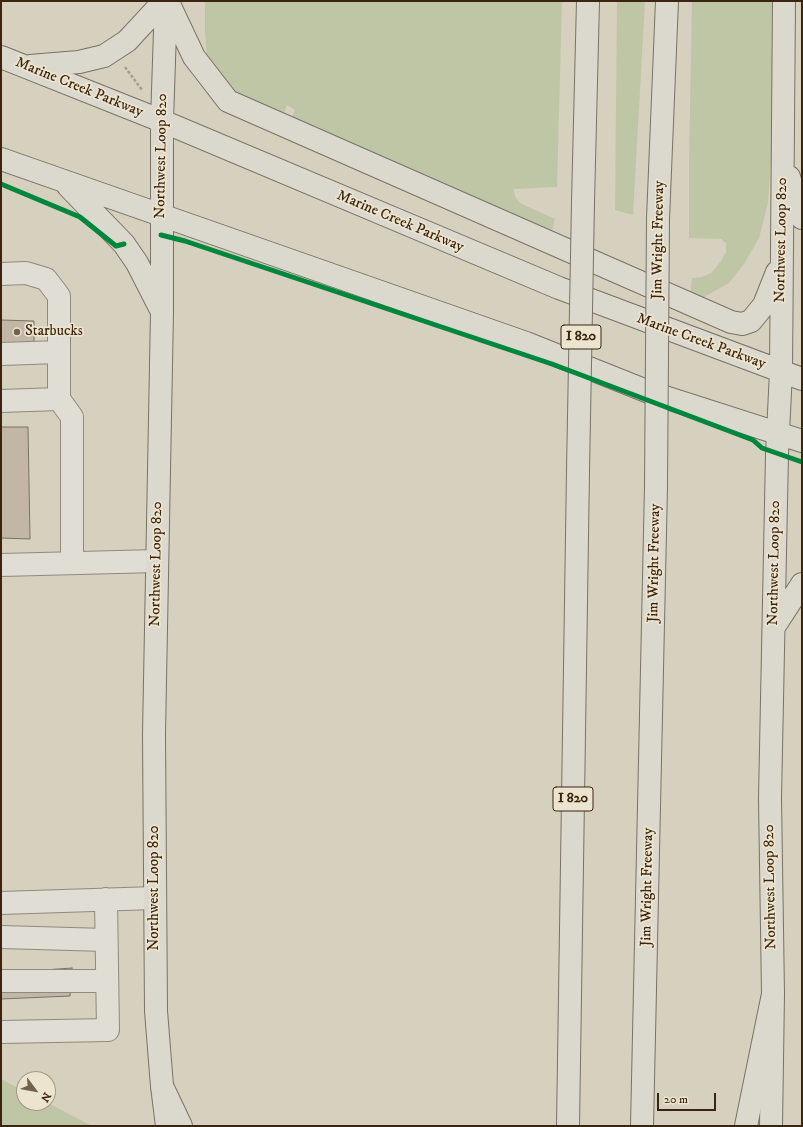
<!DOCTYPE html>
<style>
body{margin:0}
#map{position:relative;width:803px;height:1127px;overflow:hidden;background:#d6d0be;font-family:"IM FELL DW Pica",serif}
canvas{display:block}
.frame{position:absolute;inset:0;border:2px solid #3b2510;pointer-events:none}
.north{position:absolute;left:16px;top:1071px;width:40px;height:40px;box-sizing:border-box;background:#ece4ce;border:1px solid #a59882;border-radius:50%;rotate:122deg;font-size:11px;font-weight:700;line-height:16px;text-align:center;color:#3b2510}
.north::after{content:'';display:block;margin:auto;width:14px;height:18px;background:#71614d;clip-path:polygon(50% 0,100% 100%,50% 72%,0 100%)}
.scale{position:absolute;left:657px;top:1093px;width:59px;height:18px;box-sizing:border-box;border:2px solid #3b2510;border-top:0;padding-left:5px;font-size:12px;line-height:14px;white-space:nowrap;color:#3b2510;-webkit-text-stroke:3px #ece4ce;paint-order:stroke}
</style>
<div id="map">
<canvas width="803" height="1127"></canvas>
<div class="frame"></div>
<div class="north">N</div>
<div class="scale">20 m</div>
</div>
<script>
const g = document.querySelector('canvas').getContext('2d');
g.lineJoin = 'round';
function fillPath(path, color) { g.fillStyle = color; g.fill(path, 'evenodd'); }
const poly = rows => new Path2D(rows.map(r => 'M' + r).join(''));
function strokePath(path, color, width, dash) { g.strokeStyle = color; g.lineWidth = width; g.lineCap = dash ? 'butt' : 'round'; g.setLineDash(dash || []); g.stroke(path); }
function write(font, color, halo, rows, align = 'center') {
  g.font = font + ' "IM FELL DW Pica",serif'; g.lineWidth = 3.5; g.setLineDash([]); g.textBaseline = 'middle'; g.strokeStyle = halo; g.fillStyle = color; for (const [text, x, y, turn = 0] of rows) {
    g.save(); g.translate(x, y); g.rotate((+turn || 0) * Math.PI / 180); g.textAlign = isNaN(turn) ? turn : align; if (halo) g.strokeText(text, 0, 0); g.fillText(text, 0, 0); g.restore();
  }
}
const green = poly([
 [205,1,562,1,557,187,514,189,515,196,520,203,555,219,551,235,289,123,295,110,287,105,281,122,245,105,212,74,207,56,205,32],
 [617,1,645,1,633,215,615,210],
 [692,1,774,1,772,142,768,203,759,238,744,264,729,283,704,297,690,297,692,278,702,277,711,273,721,261,726,252,726,243,721,239,689,238,689,163],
 [1,1079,24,1091,24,1103,48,1103,92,1126,1,1126]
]);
const building = poly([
 [1,320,34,321,34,344,1,343,1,320],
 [1,427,28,427,30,539,1,538,1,427],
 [72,968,70,996,1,999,1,973,72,968]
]);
const path = poly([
 [125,67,142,90]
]);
const minor = poly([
 [1,274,26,273,46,279,59,296,59,399],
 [1,354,59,352],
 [1,401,59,399,72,417,72,563],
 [1,565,157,561],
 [1,903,155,898],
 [1,937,106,940],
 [1,981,107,981],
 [1,1032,108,1030,106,899]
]);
const major = poly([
 [166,1,162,121,162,312,154,734,156,1011,162,1086,167,1126],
 [168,2,194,57,228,101,731,322,742,324,751,321,764,305,777,272],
 [1,57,162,121,559,288,802,379],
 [30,66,79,62,104,56,127,41,164,1],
 [1,159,526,343,649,392,802,441],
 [789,177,802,218],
 [68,186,124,244,137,263,160,308],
 [774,627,802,584],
 [771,1126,773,994,770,798,777,454,781,371,784,1]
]);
const highway = poly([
 [583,202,588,1],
 [658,219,667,1],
 [162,1086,181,1126],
 [568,1126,578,471],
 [642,1126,656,486],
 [746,1126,773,994]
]);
const highwayBridge = poly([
 [578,471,583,202],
 [656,486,658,219]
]);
const cycleway = poly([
 [1,184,80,217,116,246,124,244],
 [161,235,185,241,552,364,753,440,762,448,802,462]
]);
const markers = [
 [17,332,4,"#71614d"]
];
const shields = [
 [581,337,40],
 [573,799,40]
];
const shieldNames = [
 ["I 820",581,337],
 ["I 820",573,799]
];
const streetNames = [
 ["Marine Creek Parkway",79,88,22],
 ["Northwest Loop 820",162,156,-89],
 ["Marine Creek Parkway",400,222,23],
 ["Jim Wright Freeway",659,240,-89],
 ["Northwest Loop 820",782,240,-89],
 ["Marine Creek Parkway",701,342,20],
 ["Jim Wright Freeway",655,563,-89],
 ["Northwest Loop 820",775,563,-89],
 ["Northwest Loop 820",157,564,-89],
 ["Jim Wright Freeway",648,887,-89],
 ["Northwest Loop 820",771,887,-91],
 ["Northwest Loop 820",155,888,-90]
];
const poiNames = [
 ["Starbucks",25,332]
];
fillPath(green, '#bfc6a6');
fillPath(building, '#c2b6a6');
strokePath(building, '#797266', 1);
strokePath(minor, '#90897d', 24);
strokePath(major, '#797266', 24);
strokePath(highway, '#797266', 24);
strokePath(path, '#a39e94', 2.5, [3, 2]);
strokePath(minor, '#e0ddd4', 22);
strokePath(major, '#dbd8cd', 22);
strokePath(highway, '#dbd8cd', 22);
strokePath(highwayBridge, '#797266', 24, []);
strokePath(highwayBridge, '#dbd8cd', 22);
strokePath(cycleway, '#00873e', 5);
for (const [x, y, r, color] of markers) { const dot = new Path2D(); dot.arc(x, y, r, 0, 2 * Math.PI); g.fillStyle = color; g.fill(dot); strokePath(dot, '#ece4ce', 1.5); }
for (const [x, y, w] of shields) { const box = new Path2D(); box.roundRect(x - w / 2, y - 12, w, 24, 3); g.fillStyle = '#ece4ce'; g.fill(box); strokePath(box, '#3b2510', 1); }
write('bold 14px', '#3b2510', null, shieldNames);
write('15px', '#3b2510', '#ece4ce', streetNames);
write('15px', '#3b2510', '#ece4ce', poiNames, 'left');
</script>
